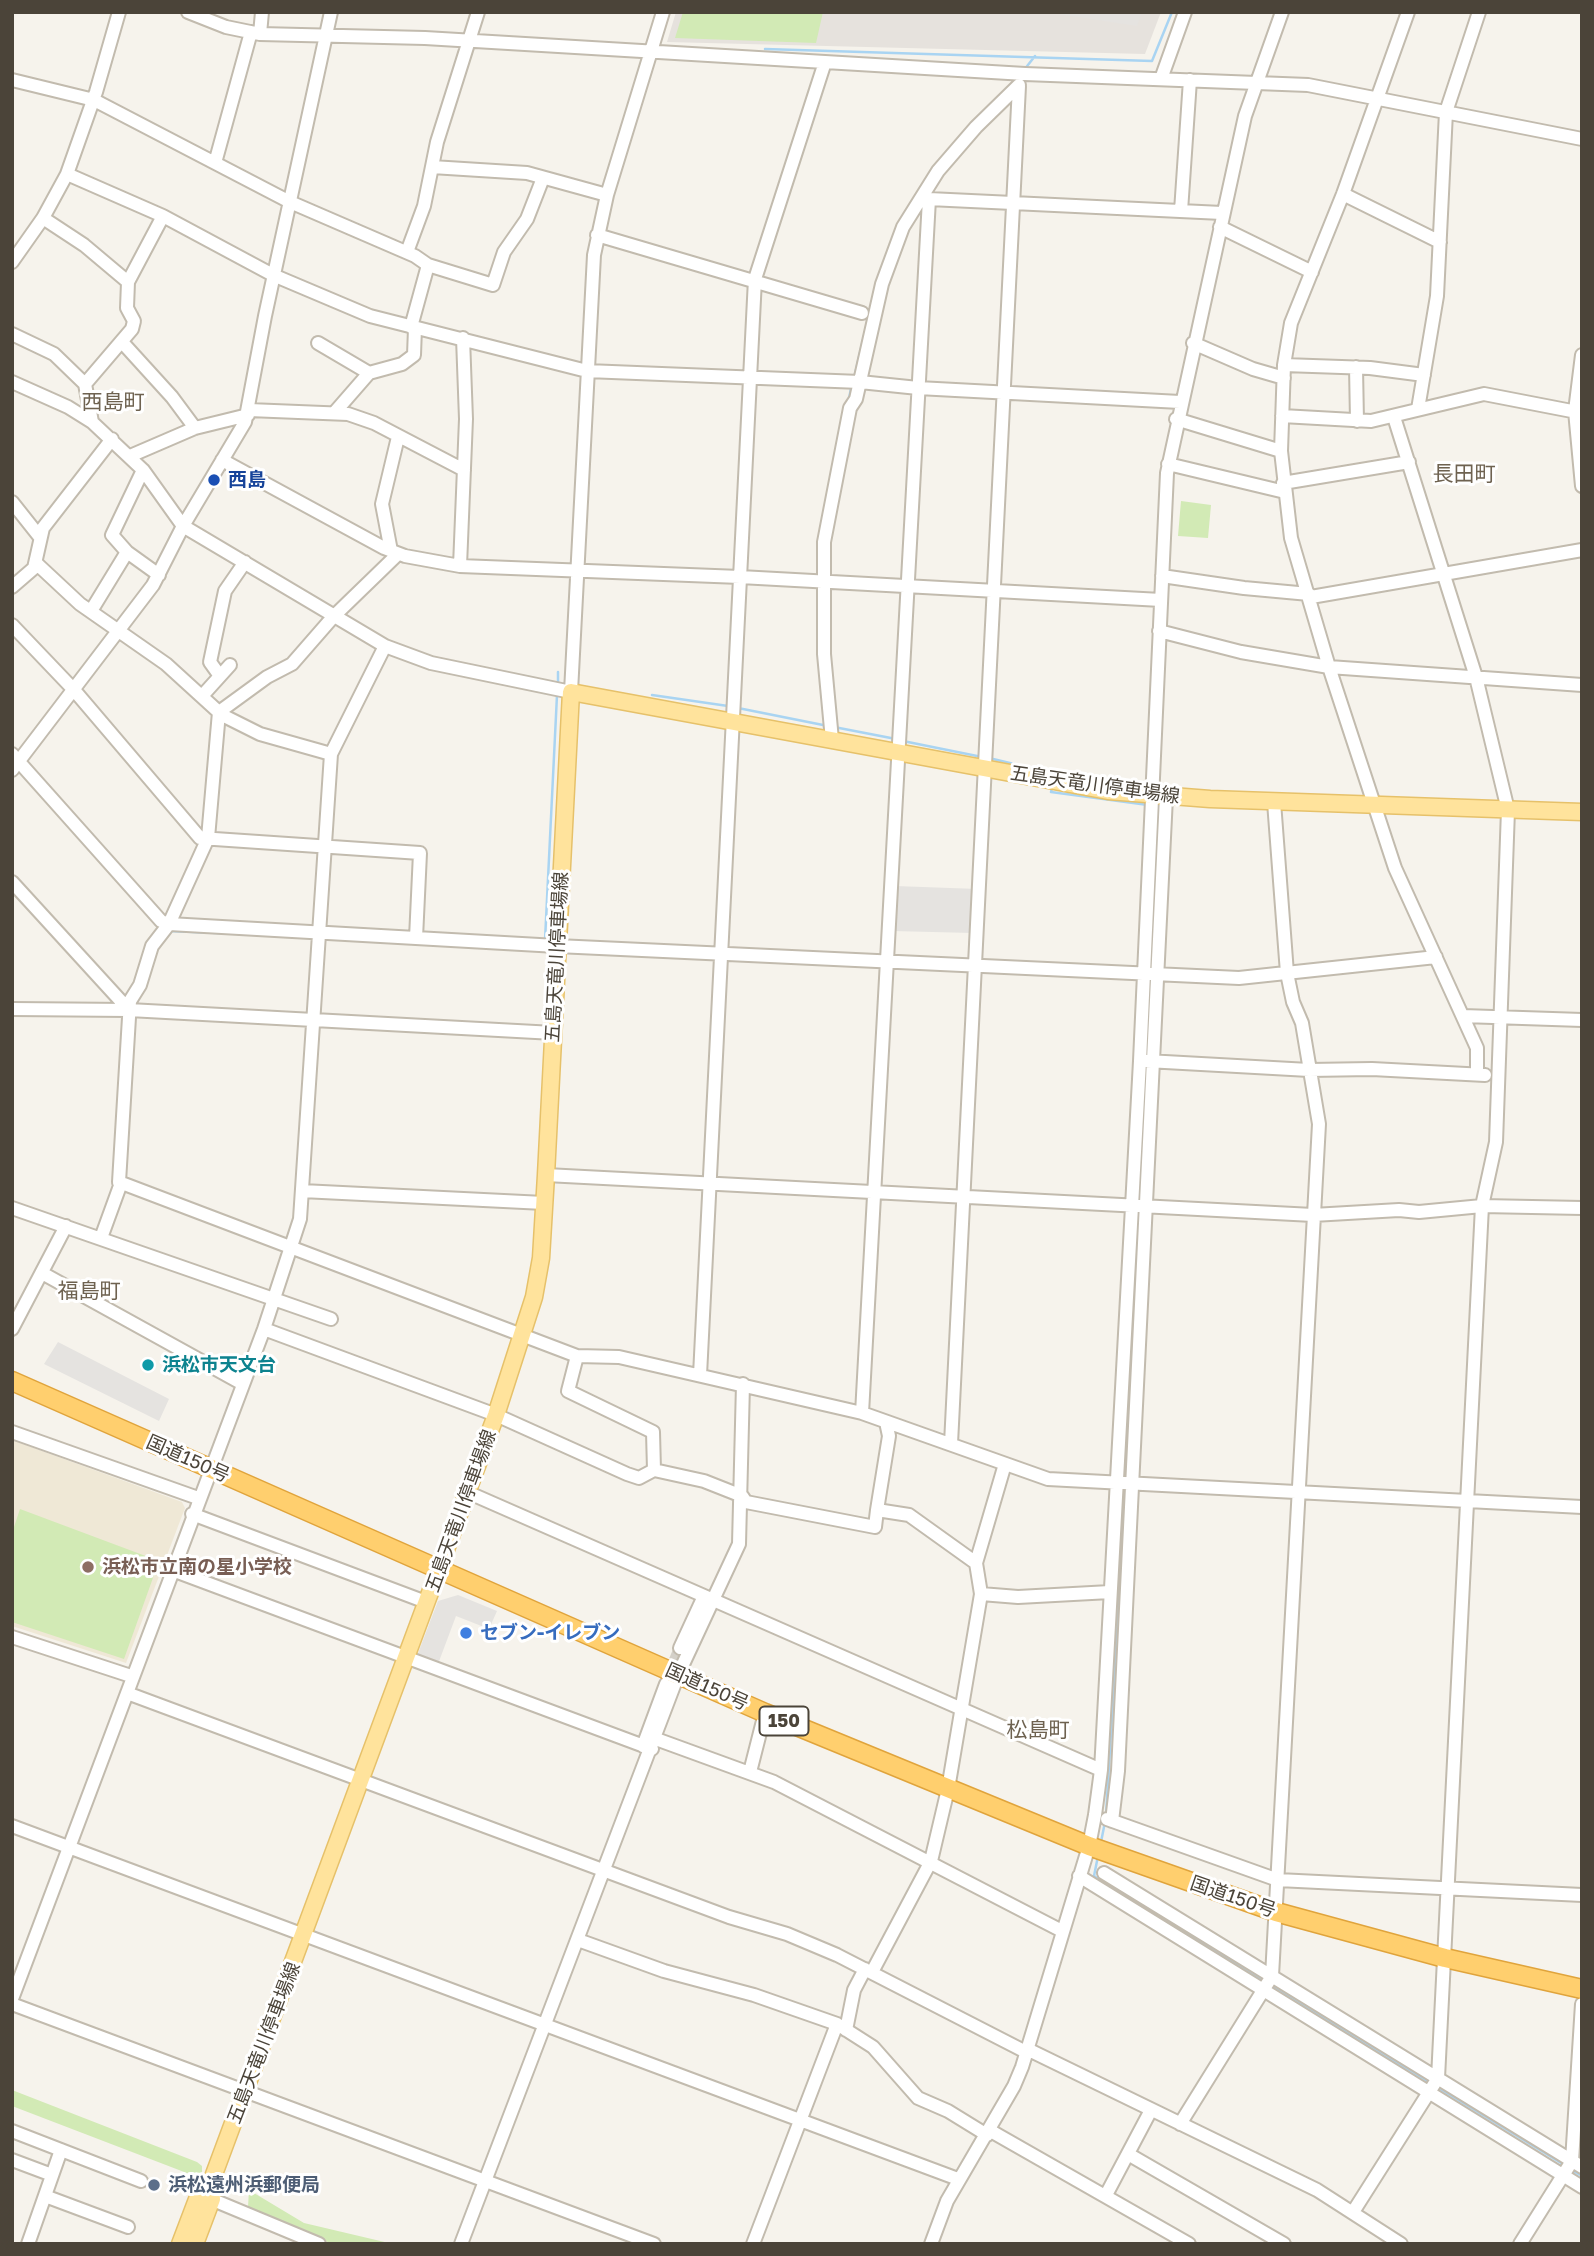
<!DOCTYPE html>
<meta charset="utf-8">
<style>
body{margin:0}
#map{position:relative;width:1594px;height:2256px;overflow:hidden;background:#f6f3ec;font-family:"Golos Text",sans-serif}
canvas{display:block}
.frame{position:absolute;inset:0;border:14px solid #4b4439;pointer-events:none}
</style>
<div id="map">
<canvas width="1594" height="2256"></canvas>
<div class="frame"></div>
</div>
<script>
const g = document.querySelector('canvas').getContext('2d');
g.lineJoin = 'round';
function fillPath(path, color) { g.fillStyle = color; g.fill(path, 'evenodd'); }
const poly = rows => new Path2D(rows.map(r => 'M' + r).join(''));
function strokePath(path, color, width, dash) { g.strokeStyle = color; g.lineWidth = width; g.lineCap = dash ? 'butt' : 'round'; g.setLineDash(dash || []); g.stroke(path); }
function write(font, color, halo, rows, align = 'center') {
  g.font = font + ' "Golos Text","Noto Sans JP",sans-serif'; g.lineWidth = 6; g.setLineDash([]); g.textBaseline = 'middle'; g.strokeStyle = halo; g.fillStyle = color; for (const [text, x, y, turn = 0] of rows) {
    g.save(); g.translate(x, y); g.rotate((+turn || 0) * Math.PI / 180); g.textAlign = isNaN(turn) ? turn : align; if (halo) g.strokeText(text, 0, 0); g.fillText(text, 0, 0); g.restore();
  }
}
const industrial = poly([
 [676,12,1161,12,1145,54,667,42]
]);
const education = poly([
 [12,1440,182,1502,185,1508,126,1663,12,1626]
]);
const green = poly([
 [683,12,823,12,816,43,675,38],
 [1181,501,1211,505,1208,538,1178,536],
 [20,1509,159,1561,124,1659,12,1622,12,1533],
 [12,2090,197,2162,202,2166,202,2172,192,2175,12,2106],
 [249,2190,304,2223,393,2244,333,2244,296,2230,248,2207]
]);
const parking = poly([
 [1045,12,1142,12,1137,26],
 [895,886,978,889,973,933,892,931],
 [58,1342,169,1399,159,1421,44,1364],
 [458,1595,497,1611,489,1629,456,1616,438,1664,417,1656,438,1601]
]);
const stream = poly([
 [765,49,1152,61,1172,12],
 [1024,70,1035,56],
 [854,378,875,289],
 [849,399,851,388],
 [558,685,558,672],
 [652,695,728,706],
 [738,708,828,726],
 [834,727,896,739],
 [903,741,982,757],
 [989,758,1043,771],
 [1052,788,1051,792,1148,805],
 [170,931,313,937],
 [545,940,557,695],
 [1140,1200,1142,1158],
 [1126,1480,1139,1210],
 [1106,1815,1126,1486],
 [1101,1842,1105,1822],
 [1098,1856,1094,1876,1265,1981],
 [1270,1985,1429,2082],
 [1437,2087,1566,2166],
 [1571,2170,1582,2176]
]);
const minorTunnel = poly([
 [668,1677,680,1648]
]);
const minor = poly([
 [188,12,226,27,260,34,425,38,1025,74,1308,85,1582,139],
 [1408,12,1343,194,1291,323,1284,365,1281,451,1291,538,1329,667,1395,868,1477,1048,1477,1074],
 [260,34,262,12],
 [1161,79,1185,12],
 [12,80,94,100,290,202,415,256,428,265,493,285,504,252,527,219,543,178],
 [215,163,251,32],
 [432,167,527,173,607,195],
 [67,174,163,216,273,275,370,316,587,371,860,382,918,388,1180,402],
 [1343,194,1440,242],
 [1181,211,1190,80],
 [43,218,84,245,128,282,127,308,134,321,132,329,85,384],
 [1220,227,1312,272],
 [597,235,862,313],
 [407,252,424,206,437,142,478,12],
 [12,262,43,218,67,174,96,92,119,12],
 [128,282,163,216],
 [411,327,428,265],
 [12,334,54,354,85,384,92,422],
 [122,342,172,397,195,428],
 [318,343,369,373],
 [1193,343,1253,369,1284,378],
 [1582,355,1575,411,1582,486],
 [1284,365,1370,368,1424,375],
 [1356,367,1357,421],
 [12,382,68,407,92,422,143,470,183,526,385,646,431,663,571,692,594,255,607,195,663,12],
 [1418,409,1437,296,1446,112,1479,12],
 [249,410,348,414,374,423,464,470],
 [335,412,369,373,402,364,414,355,415,328],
 [1282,416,1371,421,1484,394,1582,413],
 [1176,419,1281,451],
 [130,456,195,428,248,415],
 [222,460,384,548,405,556,460,566,740,577,1161,600],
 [1168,464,1285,492],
 [143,470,112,535,127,552,159,575],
 [1283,483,1409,462],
 [12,502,39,536],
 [391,551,382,504,398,437],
 [398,554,333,617,292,664,267,677,219,712,208,838,169,924,152,946,140,985,130,1001,119,1182,577,1356,619,1357,862,1413,1048,1479,1582,1507],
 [36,563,80,604,166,664,222,715,260,734,331,754],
 [460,566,466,419,463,338],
 [1162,576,1244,588,1309,594],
 [12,587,34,568,43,528,112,439],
 [1311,597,1582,550],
 [91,611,127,552],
 [12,625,74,690,200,838,420,853,416,938],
 [1159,631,1241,652,1329,667,1582,685],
 [220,676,210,662,225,591,245,562],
 [202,696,230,665],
 [832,740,824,654,824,542,850,408,856,399,882,284,903,227,938,171,976,127,1019,85],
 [12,754,161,921,169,924,557,946,1239,978,1436,957],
 [12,770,153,585,183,526,245,422,265,316,331,12],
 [12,882,129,1010],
 [12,1009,129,1010,554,1033],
 [1463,1016,1582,1020],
 [1147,1061,1309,1070,1372,1069,1485,1075],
 [546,1175,1313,1215,1399,1210,1419,1212,1482,1206,1582,1208],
 [302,1191,544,1203],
 [12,1208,331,1319],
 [101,1238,121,1183],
 [42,1273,243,1384],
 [12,1329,66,1226],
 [264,1329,496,1415,627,1474,639,1478,654,1470],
 [577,1356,568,1391,653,1432,654,1470,704,1481,742,1496,746,1502,875,1527,877,1510,909,1515,976,1563],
 [700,1375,755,279,825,62],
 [862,1413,929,199,1222,213],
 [12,1432,198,1498],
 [951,1444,1019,86],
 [467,1492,1101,1770],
 [877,1510,889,1436,886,1422],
 [192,1514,426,1602],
 [172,1570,652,1749],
 [981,1594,1018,1597,1110,1592],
 [12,1637,131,1676],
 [680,1648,704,1596],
 [127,1693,729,1917,787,1934,837,1955,1026,2052],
 [656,1739,774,1782,1062,1931],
 [643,1746,666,1684],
 [750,1772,765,1713],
 [1107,1819,1278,1880,1582,1895],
 [1112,1821,1118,1771,1166,797],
 [12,1826,958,2179],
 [1104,1873,1582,2167],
 [1079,1876,1582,2187],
 [578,1940,664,1971,754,1995,837,2024,873,2047,918,2098,948,2111,987,2135],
 [872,1972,931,1861,948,1789,981,1594,976,1563,1005,1464],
 [12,1999,264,1329,300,1219,331,754,385,646],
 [12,2004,654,2244],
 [846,2030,854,1990,865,1969],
 [1027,2049,1317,2190,1401,2244],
 [1180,2124,1272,1976,1319,1124,1302,1023,1293,1002,1287,973,1274,802],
 [989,2130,1189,2244],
 [12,2131,141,2181],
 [1128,2154,1284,2244],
 [12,2160,52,2175],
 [1106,2195,1151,2110],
 [45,2196,128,2227],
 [206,2197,319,2244],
 [1353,2212,1438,2078,1482,1206,1496,1142,1508,810,1476,677,1394,417],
 [28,2244,61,2150],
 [461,2244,678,1675,739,1544,743,1384],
 [753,2244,837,2024],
 [931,2244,947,2201,1014,2086,1022,2067,1089,1846,1095,1815,1101,1770,1140,1061,1167,473,1245,116,1282,12],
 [1520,2244,1572,2161,1582,2004]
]);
const major = poly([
 [180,2244,199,2194,210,2185],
 [195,2244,212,2199,210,2185,496,1415,534,1297,541,1258,546,1175,571,692,1108,791,1210,799,1582,812]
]);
const highway = poly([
 [12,1381,765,1713,1089,1846,1276,1912,1445,1958,1582,1989]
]);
const markers = [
 [214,480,7,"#1a4fb4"],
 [148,1365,7,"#0f9aa8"],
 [88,1567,7,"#8d6e63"],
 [466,1633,7,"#3f7fe0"],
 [154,2185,7,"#5c6f8a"]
];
const shields = [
 [784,1721,49]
];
const shieldNames = [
 ["150",784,1721]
];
const transitNames = [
 ["西島",228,480]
];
const streetNames = [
 ["五島天竜川停車場線",1095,785,8],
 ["五島天竜川停車場線",557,957,-87],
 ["国道150号",188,1459,24],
 ["五島天竜川停車場線",461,1511,-70],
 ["国道150号",707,1687,24],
 ["国道150号",1233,1897,19],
 ["五島天竜川停車場線",264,2043,-69]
];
const cultureNames = [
 ["浜松市天文台",162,1365]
];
const educationNames = [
 ["浜松市立南の星小学校",102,1567]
];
const shopNames = [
 ["セブン-イレブン",480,1633]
];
const serviceNames = [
 ["浜松遠州浜郵便局",168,2185]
];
const neighbourhoodNames = [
 ["西島町",113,402],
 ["長田町",1464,474],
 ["福島町",89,1291],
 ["松島町",1038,1730]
];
fillPath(industrial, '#e6e2dd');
fillPath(education, '#efe8d6');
fillPath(green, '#d2eab5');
fillPath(parking, '#e5e3e0');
strokePath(stream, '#a9d4f2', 2.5);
strokePath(minorTunnel, '#d4d0c8', 12, [12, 6]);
strokePath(minor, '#c2bbae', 16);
strokePath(major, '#e6c16a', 19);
strokePath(highway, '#e0a43c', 21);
strokePath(minor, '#fff', 12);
strokePath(major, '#ffe39c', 16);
strokePath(highway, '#ffcf6e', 18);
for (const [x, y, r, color] of markers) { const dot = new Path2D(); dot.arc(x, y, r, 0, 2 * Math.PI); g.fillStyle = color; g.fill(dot); strokePath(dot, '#fff', 2.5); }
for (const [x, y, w] of shields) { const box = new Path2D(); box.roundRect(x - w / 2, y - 14.5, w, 29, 5); g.fillStyle = '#fff'; g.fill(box); strokePath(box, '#4b4439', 2); }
write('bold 18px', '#4b4439', null, shieldNames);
write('bold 19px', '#164399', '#fff', transitNames, 'left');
write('19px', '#4b4439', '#fff', streetNames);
write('bold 19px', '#0d838f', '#fff', cultureNames, 'left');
write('bold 19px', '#785e54', '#fff', educationNames, 'left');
write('bold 19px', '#366cbe', '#fff', shopNames, 'left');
write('bold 19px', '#4e5e75', '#fff', serviceNames, 'left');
write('21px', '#6e6250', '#fff', neighbourhoodNames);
</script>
